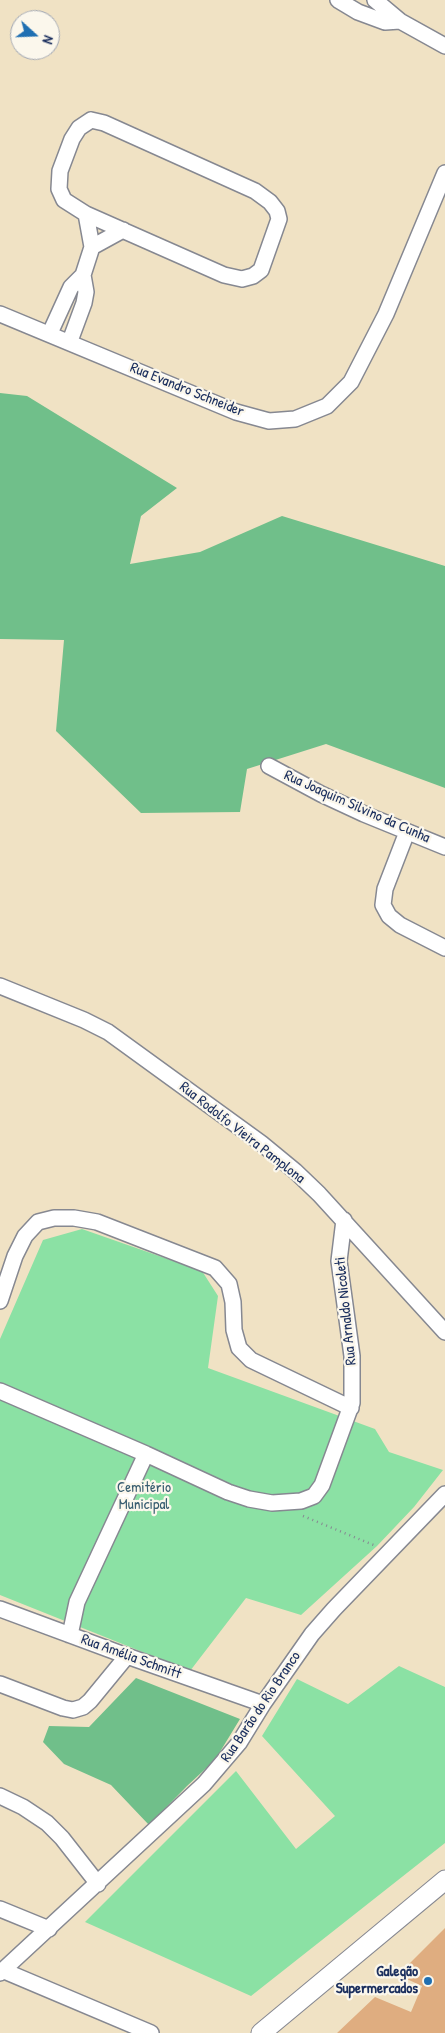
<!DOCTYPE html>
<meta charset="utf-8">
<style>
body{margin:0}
#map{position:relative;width:445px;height:2033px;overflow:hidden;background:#f0e2c4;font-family:"Patrick Hand",sans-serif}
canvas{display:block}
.north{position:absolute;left:10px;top:10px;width:50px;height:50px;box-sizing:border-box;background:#fbf7ec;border:1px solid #a1a7b3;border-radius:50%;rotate:110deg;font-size:14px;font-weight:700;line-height:20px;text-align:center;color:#1b2f5e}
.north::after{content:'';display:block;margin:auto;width:18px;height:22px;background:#1f6fb2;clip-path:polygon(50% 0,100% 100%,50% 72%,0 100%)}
</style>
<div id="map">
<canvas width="445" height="2033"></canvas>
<div class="north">N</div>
</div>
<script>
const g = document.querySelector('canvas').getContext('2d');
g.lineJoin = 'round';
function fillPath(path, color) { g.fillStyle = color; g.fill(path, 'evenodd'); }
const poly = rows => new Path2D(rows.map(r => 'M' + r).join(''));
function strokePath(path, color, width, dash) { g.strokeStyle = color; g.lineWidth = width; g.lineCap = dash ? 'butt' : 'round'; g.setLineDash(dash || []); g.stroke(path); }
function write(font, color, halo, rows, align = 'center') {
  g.font = font + ' "Patrick Hand",sans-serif'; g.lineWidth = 4.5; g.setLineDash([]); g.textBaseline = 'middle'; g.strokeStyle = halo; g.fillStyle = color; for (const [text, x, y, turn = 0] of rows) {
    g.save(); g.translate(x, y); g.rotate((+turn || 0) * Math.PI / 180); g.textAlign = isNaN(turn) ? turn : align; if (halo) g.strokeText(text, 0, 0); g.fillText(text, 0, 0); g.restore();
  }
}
const green = poly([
 [82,1229,202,1271,218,1296,208,1368,375,1429,389,1452,443,1470,414,1507,377,1546,301,1615,246,1598,190,1671,0,1595,0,1339,43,1240],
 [399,1666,445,1687,445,1843,251,1996,85,1922,236,1771,296,1849,335,1816,262,1736,297,1679,348,1704]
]);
const forest = poly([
 [0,393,27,396,177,488,141,516,130,564,200,552,282,516,445,566,445,788,326,744,247,769,240,812,141,813,56,731,64,640,0,639],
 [136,1678,240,1719,215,1760,187,1786,149,1825,111,1785,64,1764,43,1742,49,1726,89,1727]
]);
const building = poly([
 [445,1928,445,2033,337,2033,375,1997,411,2012,422,1986,398,1975]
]);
const path = poly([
 [303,1516,376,1546]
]);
const minor = poly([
 [338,0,358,12,385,22,400,21],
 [375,0,400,21,445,46],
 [91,120,104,123,255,191,270,202,277,211,279,219,261,270,253,276,242,279,224,275,86,214,64,200,59,189,60,171,72,139,79,128,91,120],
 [92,247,123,230],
 [0,314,236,412,269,421,295,419,327,406,351,382,386,314,445,173],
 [50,333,71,287,83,275],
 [70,341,84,303,86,292,83,275,92,247,86,214],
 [269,766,321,794,364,814,445,847],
 [407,832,385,889,383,905,389,916,400,925,445,948],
 [0,986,84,1020,108,1032,261,1143,295,1171,319,1194,445,1332],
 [0,1301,15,1256,25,1236,38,1222,54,1218,74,1218,97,1222,215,1268,229,1284,233,1302,234,1330,239,1348,251,1360,351,1408],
 [0,1391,146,1454,228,1492,249,1499,272,1503,301,1501,314,1496,322,1485,352,1403,352,1356,339,1261,344,1220],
 [0,1609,127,1656,263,1704],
 [70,1635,77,1602,146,1454],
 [0,1684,63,1708,73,1710,83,1707,90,1701,127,1656],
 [0,1796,23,1807,47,1823,62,1838,98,1884],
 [0,1909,49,1929],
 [2,1970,151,2033],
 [0,1973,204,1784,239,1743,263,1704,312,1634,334,1609,445,1494]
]);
const major = poly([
 [261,2033,445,1880]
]);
const markers = [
 [428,1981,5,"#1f6fb2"]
];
const streetNames = [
 ["Rua Evandro Schneider",187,390,22],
 ["Rua Joaquim Silvino da Cunha",357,807,24],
 ["Rua Rodolfo Vieira Pamplona",242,1133,38],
 ["Rua Arnaldo Nicoleti",346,1311,-96],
 ["Rua Amélia Schmitt",131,1657,20],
 ["Rua Barão do Rio Branco",261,1707,-56]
];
const parkNames = [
 ["Cemitério",144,1488],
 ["Municipal",144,1505]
];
const poiNames = [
 ["Galegão",418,1972],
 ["Supermercados",418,1989]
];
fillPath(green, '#8be1a4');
fillPath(forest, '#70bf8a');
fillPath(building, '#dfad80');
strokePath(minor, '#868891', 18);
strokePath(major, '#868891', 21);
strokePath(path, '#868891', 2.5, [1, 4]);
strokePath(minor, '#fff', 15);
strokePath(major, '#fff', 19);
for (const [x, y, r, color] of markers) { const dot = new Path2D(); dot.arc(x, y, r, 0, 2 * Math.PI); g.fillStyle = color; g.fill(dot); strokePath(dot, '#fbf7ec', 2); }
write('15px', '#1b2f5e', '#fbf7ec', streetNames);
write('15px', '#375c70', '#fbf7ec', parkNames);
write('bold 15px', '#1b2f5e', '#fbf7ec', poiNames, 'right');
</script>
